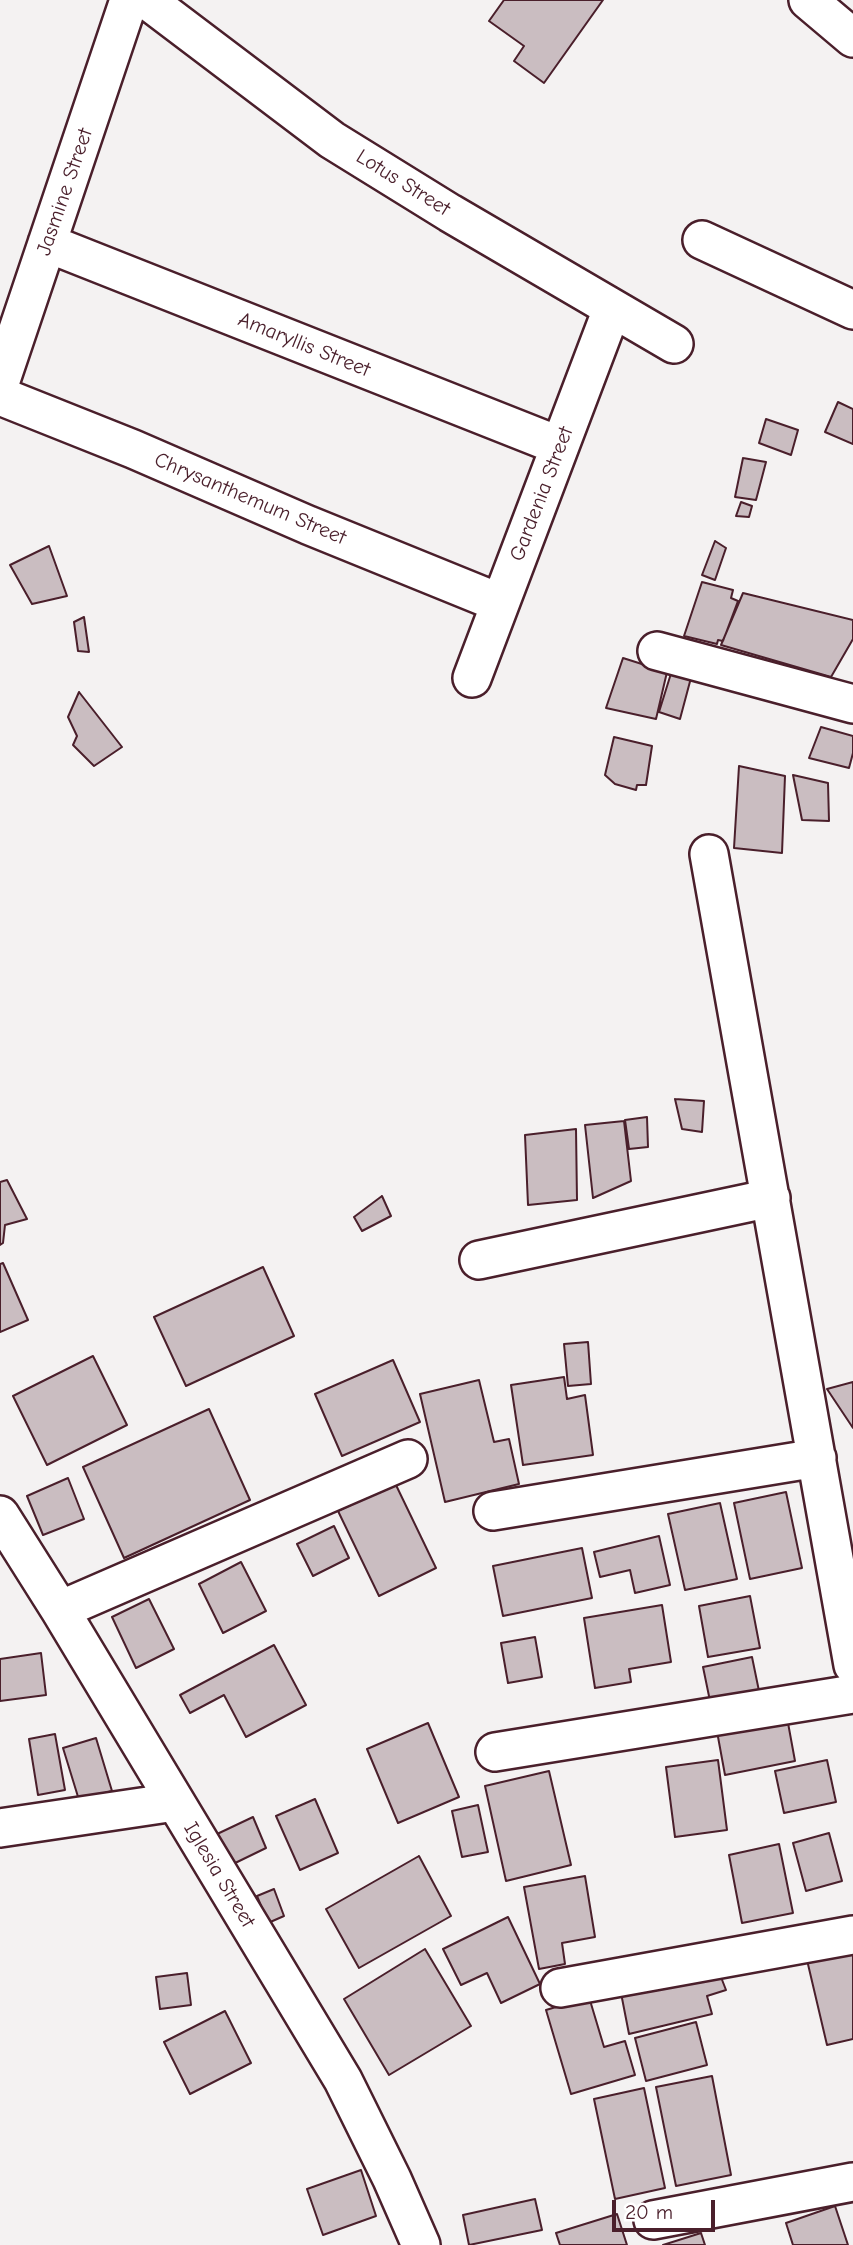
<!DOCTYPE html>
<style>
body{margin:0}
#map{position:relative;width:853px;height:2245px;overflow:hidden;background:#f4f2f2;font-family:"Comic Neue",sans-serif}
canvas{display:block}
.scale{position:absolute;left:612px;top:2200px;width:103px;height:32px;box-sizing:border-box;border:4px solid #4a1f2b;border-top:0;padding-left:9px;font-size:21px;line-height:24px;white-space:nowrap;color:#4a1f2b;-webkit-text-stroke:5px #fff;paint-order:stroke}
</style>
<div id="map">
<canvas width="853" height="2245"></canvas>
<div class="scale">20 m</div>
</div>
<script>
const g = document.querySelector('canvas').getContext('2d');
g.lineJoin = 'round';
function fillPath(path, color) { g.fillStyle = color; g.fill(path, 'evenodd'); }
const poly = rows => new Path2D(rows.map(r => 'M' + r).join(''));
function strokePath(path, color, width, dash) { g.strokeStyle = color; g.lineWidth = width; g.lineCap = dash ? 'butt' : 'round'; g.setLineDash(dash || []); g.stroke(path); }
function write(font, color, halo, rows, align = 'center') {
  g.font = font + ' "Comic Neue",sans-serif'; g.lineWidth = 7; g.setLineDash([]); g.textBaseline = 'middle'; g.strokeStyle = halo; g.fillStyle = color; for (const [text, x, y, turn = 0] of rows) {
    g.save(); g.translate(x, y); g.rotate((+turn || 0) * Math.PI / 180); g.textAlign = isNaN(turn) ? turn : align; if (halo) g.strokeText(text, 0, 0); g.fillText(text, 0, 0); g.restore();
  }
}
const building = poly([
 [504,0,603,0,544,83,514,61,524,46,489,21,504,0],
 [838,402,853,409,853,444,825,432,838,402],
 [766,419,798,430,791,455,759,443,766,419],
 [743,458,766,462,756,500,735,497,743,458],
 [741,502,752,506,749,517,736,516,741,502],
 [715,541,726,548,715,580,702,575,715,541],
 [49,546,67,596,32,604,10,565,49,546],
 [702,582,733,590,731,598,738,601,723,641,718,640,717,644,684,636,702,582],
 [743,593,853,620,853,639,831,677,721,645,743,593],
 [84,617,89,652,78,651,74,622,84,617],
 [623,658,667,672,656,719,606,708,623,658],
 [673,667,692,674,680,719,659,712,673,667],
 [79,692,122,747,94,766,73,745,77,736,68,717,79,692],
 [821,727,853,736,853,753,849,768,809,758,821,727],
 [614,737,652,746,646,785,637,785,636,790,615,784,605,775,614,737],
 [739,766,785,776,782,853,734,848,739,766],
 [793,775,828,783,829,821,802,820,793,775],
 [675,1099,704,1101,702,1132,682,1129,675,1099],
 [647,1117,648,1147,629,1149,625,1120,647,1117],
 [624,1121,631,1181,593,1198,585,1125,624,1121],
 [576,1129,577,1200,528,1205,525,1135,576,1129],
 [7,1180,27,1219,5,1225,3,1243,0,1245,0,1182,7,1180],
 [382,1196,391,1216,362,1231,354,1217,382,1196],
 [3,1263,28,1320,0,1332,0,1264,3,1263],
 [263,1267,294,1336,186,1386,154,1317,263,1267],
 [588,1342,591,1384,568,1386,564,1344,588,1342],
 [93,1356,127,1425,47,1465,13,1396,93,1356],
 [393,1360,420,1422,342,1456,315,1394,393,1360],
 [564,1377,567,1399,585,1395,593,1455,523,1465,511,1385,564,1377],
 [479,1380,494,1442,509,1439,519,1484,445,1502,420,1394,479,1380],
 [853,1382,853,1428,827,1389,853,1382],
 [209,1409,250,1500,124,1558,83,1467,209,1409],
 [68,1478,84,1519,43,1535,27,1496,68,1478],
 [395,1483,436,1568,379,1596,338,1511,395,1483],
 [786,1492,802,1568,750,1579,734,1503,786,1492],
 [720,1503,737,1579,685,1590,668,1514,720,1503],
 [334,1526,349,1558,313,1576,297,1544,334,1526],
 [659,1536,670,1585,635,1593,630,1570,600,1577,594,1552,659,1536],
 [582,1548,592,1598,503,1616,493,1566,582,1548],
 [241,1562,266,1611,223,1633,199,1584,241,1562],
 [750,1596,760,1648,708,1657,699,1606,750,1596],
 [149,1599,174,1649,136,1668,112,1617,149,1599],
 [662,1605,671,1662,629,1669,631,1682,595,1688,584,1618,662,1605],
 [535,1637,542,1677,508,1683,501,1643,535,1637],
 [274,1645,306,1705,246,1737,224,1695,190,1713,180,1695,274,1645],
 [41,1653,46,1695,0,1701,0,1659,41,1653],
 [752,1657,759,1691,710,1701,703,1667,752,1657],
 [786,1712,795,1761,725,1775,716,1726,786,1712],
 [428,1723,459,1797,398,1823,367,1749,428,1723],
 [55,1734,65,1790,38,1795,29,1739,55,1734],
 [96,1738,112,1791,79,1800,63,1748,96,1738],
 [718,1760,727,1830,675,1837,666,1767,718,1760],
 [827,1760,836,1802,784,1813,775,1771,827,1760],
 [549,1771,571,1865,506,1881,485,1786,549,1771],
 [315,1799,338,1853,300,1870,276,1816,315,1799],
 [478,1805,488,1852,462,1857,452,1811,478,1805],
 [253,1817,266,1848,229,1866,215,1835,253,1817],
 [829,1833,842,1881,806,1891,793,1843,829,1833],
 [779,1844,793,1913,742,1923,729,1855,779,1844],
 [419,1856,451,1916,359,1968,326,1909,419,1856],
 [585,1876,595,1937,562,1943,565,1964,539,1969,524,1887,585,1876],
 [274,1889,284,1916,268,1923,257,1896,274,1889],
 [508,1917,540,1984,501,2003,487,1973,461,1985,443,1949,508,1917],
 [425,1949,471,2026,389,2075,344,1999,425,1949],
 [853,1949,853,2039,827,2045,807,1960,853,1949],
 [719,1972,726,1990,707,1996,712,2014,629,2034,621,1993,719,1972],
 [187,1973,191,2005,160,2009,156,1977,187,1973],
 [589,1997,604,2047,625,2041,635,2075,571,2094,546,2010,589,1997],
 [225,2011,251,2063,190,2094,164,2042,225,2011],
 [696,2022,707,2065,646,2081,635,2038,696,2022],
 [712,2076,731,2175,676,2186,656,2087,712,2076],
 [644,2088,665,2188,615,2199,594,2099,644,2088],
 [361,2170,376,2216,323,2235,307,2189,361,2170],
 [535,2199,542,2230,469,2245,463,2215,535,2199],
 [835,2206,848,2245,793,2245,786,2223,835,2206],
 [617,2214,627,2245,560,2245,556,2233,617,2214],
 [701,2233,705,2245,663,2245,701,2233]
]);
const minor = poly([
 [147,0,332,140,450,213,674,344],
 [808,0,853,38],
 [702,240,853,310],
 [47,243,560,446],
 [0,383,129,0],
 [0,396,133,449,308,525,500,603],
 [657,651,853,704],
 [472,678,612,309],
 [709,854,853,1665],
 [479,1260,771,1198],
 [493,1511,817,1458],
 [0,1515,60,1610,343,2080,392,2179,421,2245],
 [60,1610,408,1459],
 [495,1752,853,1694],
 [0,1828,175,1802],
 [560,1988,853,1935],
 [653,2220,853,2182]
]);
const streetNames = [
 ["Lotus Street",403,183,32],
 ["Jasmine Street",65,192,-71],
 ["Amaryllis Street",304,345,22],
 ["Gardenia Street",542,494,-69],
 ["Chrysanthemum Street",250,499,23],
 ["Iglesia Street",219,1875,59]
];
fillPath(building, '#cabdc1');
strokePath(building, '#4a1f2b', 2);
strokePath(minor, '#4a1f2b', 42);
strokePath(minor, '#fff', 37);
write('21px', '#4a1f2b', '#fff', streetNames);
</script>
